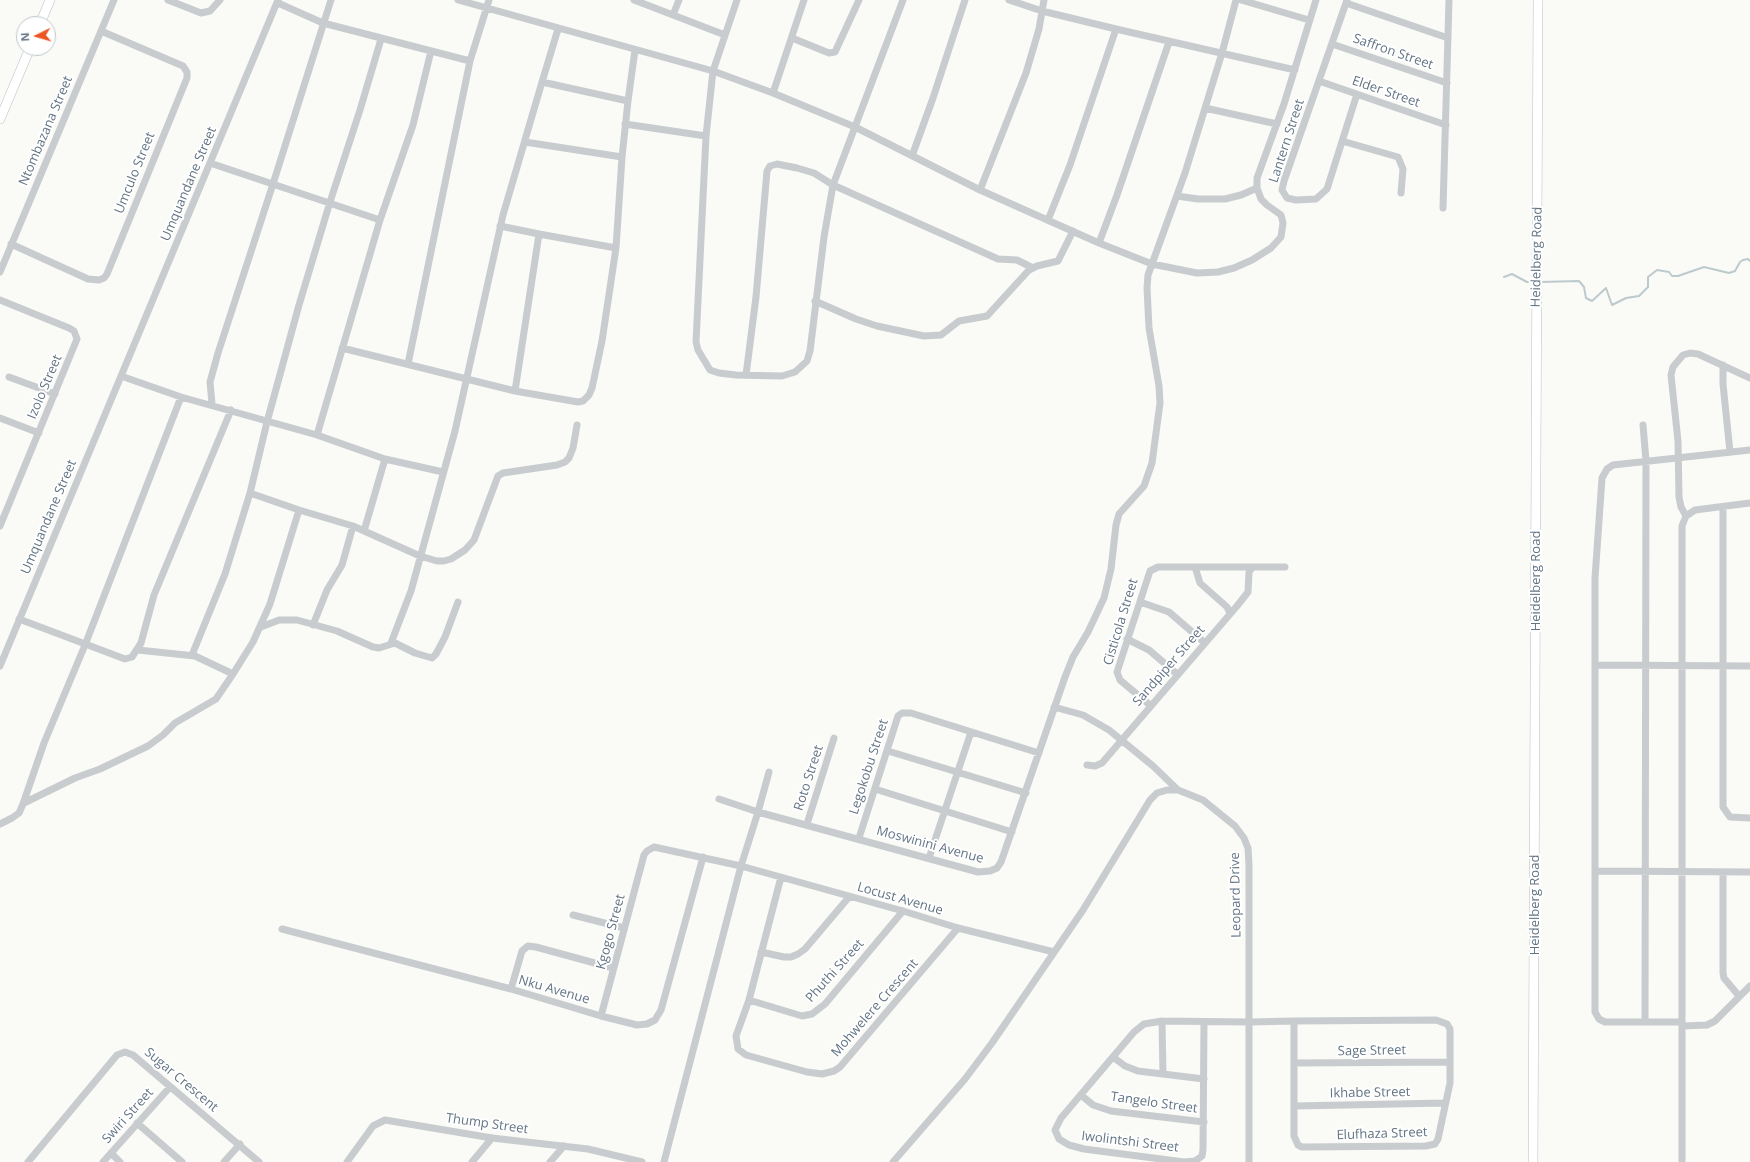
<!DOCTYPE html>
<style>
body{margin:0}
#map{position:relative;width:1750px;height:1162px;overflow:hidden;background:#fafaf7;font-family:"Open Sans",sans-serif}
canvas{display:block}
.north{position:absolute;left:16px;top:16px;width:40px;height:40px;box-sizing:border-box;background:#fff;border:1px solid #c1c8ce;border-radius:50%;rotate:265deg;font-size:11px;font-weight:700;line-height:16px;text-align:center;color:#637584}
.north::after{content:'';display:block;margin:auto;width:14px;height:18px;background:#ec5625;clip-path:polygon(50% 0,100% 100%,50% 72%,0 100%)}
</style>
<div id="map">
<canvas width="1750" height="1162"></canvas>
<div class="north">N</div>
</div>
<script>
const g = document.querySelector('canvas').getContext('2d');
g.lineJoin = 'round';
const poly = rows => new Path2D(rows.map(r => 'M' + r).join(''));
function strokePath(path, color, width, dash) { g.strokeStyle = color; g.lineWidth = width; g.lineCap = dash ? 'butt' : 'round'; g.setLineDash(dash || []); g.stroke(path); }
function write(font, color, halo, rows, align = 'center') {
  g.font = font + ' "Open Sans",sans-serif'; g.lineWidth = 4; g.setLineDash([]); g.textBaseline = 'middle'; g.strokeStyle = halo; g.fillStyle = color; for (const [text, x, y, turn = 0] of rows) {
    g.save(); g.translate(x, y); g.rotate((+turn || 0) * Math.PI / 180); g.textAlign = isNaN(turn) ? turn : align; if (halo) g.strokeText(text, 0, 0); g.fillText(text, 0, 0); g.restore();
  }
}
const stream = poly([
 [1504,277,1512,274,1527,282,1534,282],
 [1540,282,1579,281,1584,287,1586,298,1592,301,1606,288,1612,305,1626,298,1639,296,1648,287,1648,277,1657,270,1669,272,1672,276,1678,276,1704,267,1729,273,1735,271,1740,262,1743,260,1748,259,1750,261]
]);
const street = poly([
 [168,0,201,13,210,11,220,0],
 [458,0,713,71,773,93,855,127,980,190,1099,243,1152,264,1197,273,1218,272,1234,268,1252,260,1271,248,1281,237,1283,223,1281,215,1267,205,1261,199,1257,188,1257,178,1284,104,1316,0],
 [634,0,725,35],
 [737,0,713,71,706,136,696,342,698,350,710,370,719,373,736,375,782,376,795,372,807,361,810,351,824,237,833,185,998,259,1017,260,1033,268],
 [1009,0,1042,11,1116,29,1070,165,1048,220],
 [1241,0,1309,20],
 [1347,0,1284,181,1282,190,1287,198,1296,200,1316,199,1327,189,1357,94],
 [278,3,323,23,470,61],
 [1346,3,1448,38],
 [673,15,679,0],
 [558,29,542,82,628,101,635,50],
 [1116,29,1295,70],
 [792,38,829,53,835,52,859,0],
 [381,39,360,110,330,202,299,305,267,422,250,493,299,510,353,526,420,556,437,561,444,561,451,559,465,550,474,540,498,476,503,473,557,465,565,462,569,458,573,448,577,425],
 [1332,44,1447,83],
 [1319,81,1446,125],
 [773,93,804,0],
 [1205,108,1277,124],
 [625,124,706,136],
 [1342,141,1398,157,1403,169,1401,193],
 [525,142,622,157],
 [912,156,933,98,965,0],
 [210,163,380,220,317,435],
 [980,190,1026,73,1039,29,1044,0],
 [1177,196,1198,199,1225,199,1241,195,1257,188],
 [1443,208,1449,0],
 [380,220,413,125,431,51],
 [500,226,539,234],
 [1099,243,1117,195,1169,42],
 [11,244,88,279,99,280,104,278,107,274,187,78,187,72,183,66,101,31],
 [0,272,114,0],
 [0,300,69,328,74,331,77,339,0,526],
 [815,301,856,319,877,326,924,336,941,335,959,321,987,316,1029,270,1037,266,1058,261,1073,231],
 [342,348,515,391,578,402,583,401,589,395,592,388,602,341,616,248],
 [408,364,470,61,489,0],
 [1723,365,1723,384,1730,452],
 [746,375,756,297,767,171,770,166,777,164,797,168,814,173,833,185,903,0],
 [121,376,181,397,317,435,385,459,443,472],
 [9,377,55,394],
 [515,391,539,234,616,248,622,157,628,101],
 [212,404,210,382,218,353,273,184,331,0],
 [0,418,39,433],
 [1643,425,1646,461,1645,1022],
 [1723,507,1723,807,1730,817,1750,818],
 [1686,516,1681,507,1679,497,1678,441,1671,375,1673,367,1683,355,1690,353,1698,354,1750,378],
 [364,531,385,459],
 [1195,567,1200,583,1227,607,1230,613],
 [1140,602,1169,612,1205,643],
 [19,619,125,659,132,657,141,643,154,595,231,410],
 [313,625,327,590,342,565,353,526],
 [261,627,279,620,297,620,337,631,373,647,379,648,395,643,415,653,432,658,436,654,445,637,458,602],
 [1127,639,1149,650,1177,674],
 [391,643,411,591,455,431,503,215,542,82],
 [138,650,195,656,233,674,253,642,270,604,299,510],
 [192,655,225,574,250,493],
 [1596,665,1750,666],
 [0,666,278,0],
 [1151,706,1120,680,1117,672,1150,571,1158,567,1285,567],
 [1054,707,1083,715,1109,730,1153,766,1178,790,1203,800,1235,826,1244,838,1248,848,1249,865,1249,1162],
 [888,751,1026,793],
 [1087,765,1095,766,1102,763,1237,606,1248,592,1249,572,1252,568],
 [875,789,1012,832],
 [719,799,758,812,978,872,990,871,997,868,1001,862,1065,677,1073,657,1088,632,1104,598,1111,569,1116,525,1119,514,1144,486,1152,463,1160,403,1159,386,1149,328,1147,288,1148,275,1185,173,1222,53,1236,0],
 [24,803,75,778,100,769,148,746,163,735,175,723,216,699,233,674],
 [0,824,12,818,19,813,23,804,44,743,85,645,181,397],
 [807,824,834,738],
 [859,838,898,716,902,713,911,713,1039,753],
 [929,858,971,732],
 [1595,871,1750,872],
 [1723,872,1723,973,1724,978,1739,996],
 [781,877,749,1000,736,1036,738,1049,746,1055,807,1072,822,1074,834,1071,840,1067,958,928],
 [573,915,624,928],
 [282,929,511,989,601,1016,637,1025,647,1024,655,1020,661,1010,703,857],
 [761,952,784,957,791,957,798,954,805,949,849,897],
 [511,989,522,951,528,946,536,947,613,968],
 [749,1000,802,1016,812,1014,825,1004,903,911],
 [601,1016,644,855,647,851,654,847,741,866,903,911,958,928,1054,952],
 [1162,1021,1163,1074],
 [1204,1022,1203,1150,1202,1156,1198,1159,1195,1161,1184,1162,1084,1149,1069,1145,1059,1139,1055,1130,1061,1118,1134,1032,1144,1024,1162,1021,1250,1022,1294,1021,1436,1020,1447,1024,1450,1029,1450,1083,1438,1139,1435,1144,1426,1146,1302,1147,1298,1145,1294,1136,1294,1021],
 [1682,1022,1605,1022,1599,1019,1595,1012,1595,578,1602,478,1607,469,1613,465,1750,450],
 [1682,1026,1707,1025,1715,1021,1750,986],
 [1113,1057,1125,1066,1138,1071,1204,1079],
 [1294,1063,1450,1062],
 [1081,1095,1093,1105,1111,1111,1204,1122],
 [1295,1106,1445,1103],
 [137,1123,182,1162],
 [111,1153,120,1162],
 [28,1162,117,1055,125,1052,133,1055,259,1162],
 [103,1162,170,1087],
 [224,1162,240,1144],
 [347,1162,373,1126,385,1120,492,1138,588,1149,642,1162],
 [472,1162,492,1138],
 [550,1162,564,1146],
 [664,1162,741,866,758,812,769,772],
 [893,1162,965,1079,992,1043,1083,910,1150,800,1157,793,1167,790,1178,790],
 [1682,1162,1682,526,1686,516,1695,510,1750,503]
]);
const secondary = poly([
 [40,24,50,0],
 [0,119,30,48],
 [1533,1162,1538,0]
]);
const streetNames = [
 ["Saffron Street",1393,52,19],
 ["Elder Street",1386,92,19],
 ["Ntombazana Street",46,131,-67],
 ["Lantern Street",1287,141,-72],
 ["Umculo Street",135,173,-68],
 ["Umquandane Street",189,184,-67],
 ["Heidelberg Road",1537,257,-89],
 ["Izolo Street",45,387,-67],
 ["Umquandane Street",49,517,-67],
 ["Heidelberg Road",1536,581,-90],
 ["Cisticola Street",1121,622,-73],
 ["Sandpiper Street",1169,666,-49],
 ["Legokobu Street",869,767,-72],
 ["Roto Street",809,778,-72],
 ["Moswinini Avenue",930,845,15],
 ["Leopard Drive",1236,895,-91],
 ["Locust Avenue",900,899,16],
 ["Heidelberg Road",1535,905,-90],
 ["Kgogo Street",611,932,-75],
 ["Phuthi Street",835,971,-48],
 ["Nku Avenue",554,990,16],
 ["Mohwelere Crescent",875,1008,-49],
 ["Sage Street",1372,1051,-1],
 ["Sugar Crescent",181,1080,40],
 ["Ikhabe Street",1370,1093,-1],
 ["Tangelo Street",1154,1103,8],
 ["Swiri Street",128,1116,-48],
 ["Thump Street",487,1124,8],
 ["Elufhaza Street",1382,1134,-2],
 ["Iwolintshi Street",1130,1142,7]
];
strokePath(stream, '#bdcacd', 2);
strokePath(secondary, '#babfc4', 10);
strokePath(street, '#c8cccf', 7);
strokePath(secondary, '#fff', 9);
write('13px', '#637584', '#fff', streetNames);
</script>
